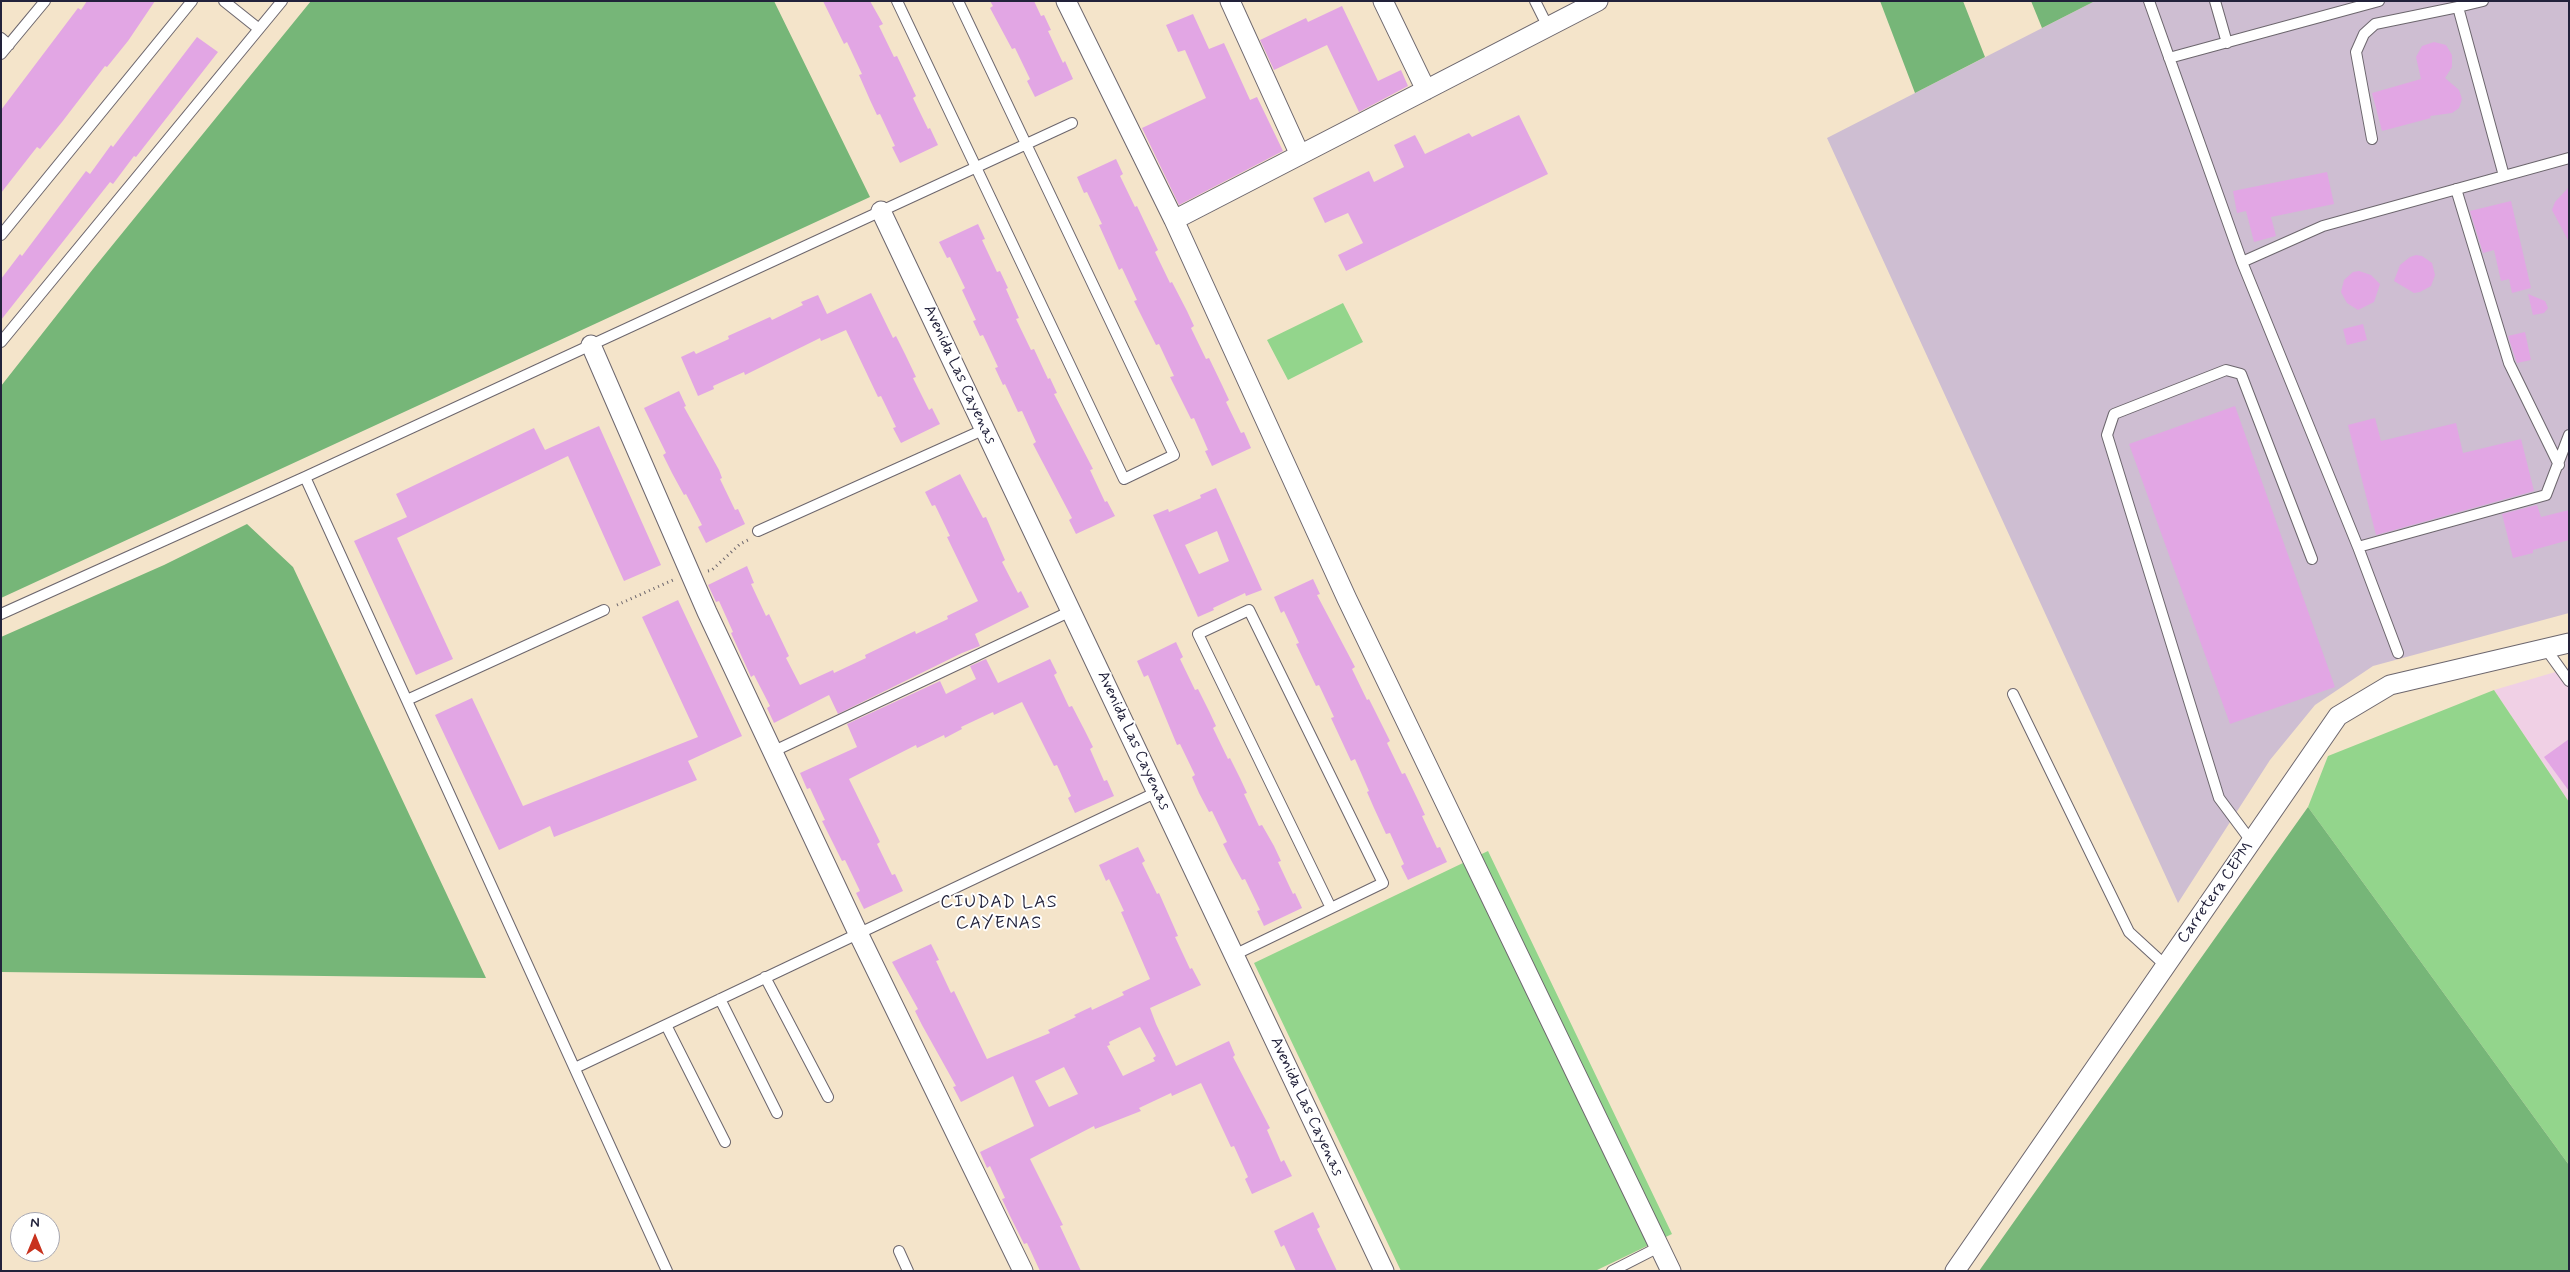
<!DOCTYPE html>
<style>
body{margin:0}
#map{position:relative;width:2570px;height:1272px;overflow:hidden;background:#f4e4ca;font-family:Mynerve,sans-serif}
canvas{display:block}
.frame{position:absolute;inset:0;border:2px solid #22223b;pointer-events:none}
.north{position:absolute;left:10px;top:1212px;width:50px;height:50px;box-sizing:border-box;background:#fff;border:1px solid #a7a7b1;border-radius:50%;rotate:0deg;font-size:14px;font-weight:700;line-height:20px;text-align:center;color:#22223b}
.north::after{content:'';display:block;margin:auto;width:18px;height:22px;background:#c8321e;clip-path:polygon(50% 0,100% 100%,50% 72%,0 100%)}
</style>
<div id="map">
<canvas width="2570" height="1272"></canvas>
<div class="frame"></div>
<div class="north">N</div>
</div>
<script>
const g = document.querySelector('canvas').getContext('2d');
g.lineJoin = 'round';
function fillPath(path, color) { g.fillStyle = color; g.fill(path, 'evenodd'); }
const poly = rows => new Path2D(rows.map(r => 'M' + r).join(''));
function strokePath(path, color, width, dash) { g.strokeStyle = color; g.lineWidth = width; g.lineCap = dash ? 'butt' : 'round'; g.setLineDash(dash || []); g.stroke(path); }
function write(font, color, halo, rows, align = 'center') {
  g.font = font + ' Mynerve,sans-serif'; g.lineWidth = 4; g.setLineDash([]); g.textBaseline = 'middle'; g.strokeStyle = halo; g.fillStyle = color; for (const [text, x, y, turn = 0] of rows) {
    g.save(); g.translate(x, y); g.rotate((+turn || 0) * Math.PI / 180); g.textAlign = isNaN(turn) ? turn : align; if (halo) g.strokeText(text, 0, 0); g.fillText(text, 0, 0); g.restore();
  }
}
const built = poly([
 [2569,668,2569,802,2494,690]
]);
const industrial = poly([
 [2095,1,2569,1,2569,613,2373,666,2315,705,2270,760,2178,903,1827,138]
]);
const green = poly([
 [1343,303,1363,342,1288,380,1267,340],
 [2494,690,2569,802,2569,1165,2308,807,2328,756],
 [1488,851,1672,1234,1595,1271,1401,1271,1254,963]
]);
const forest = poly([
 [311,1,774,1,870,197,1,598,1,386,93,269],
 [1880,1,1963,1,1985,57,1915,93],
 [2031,1,2095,1,2042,28],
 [247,524,293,567,486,978,1,972,1,637,164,565],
 [2308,807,2569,1165,2569,1271,1979,1271]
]);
const building = poly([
 [87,1,155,1,128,41,107,67,105,66,62,122,40,149,37,147,1,193,1,110,78,8,81,10],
 [823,1,870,1,883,24,879,26,894,57,897,56,916,96,913,98,928,129,930,128,938,145,900,163,892,147,895,146,880,114,877,115,870,100,859,75,862,74,847,42,844,44],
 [990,1,1034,1,1041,16,1044,15,1051,30,1048,31,1063,63,1065,61,1073,79,1035,97,1027,81,1030,79,1015,48,1012,49,990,8,993,6],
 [1342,6,1378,81,1401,70,1408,86,1359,112,1327,45,1274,70,1260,40,1306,18,1308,22],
 [1193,14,1209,49,1224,43,1250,100,1257,97,1283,151,1179,205,1142,128,1206,98,1185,50,1178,52,1166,25],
 [197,37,218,52,136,157,134,156,113,184,110,182,1,320,1,279,20,254,22,256,86,171,90,174,111,145,113,147],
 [2434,42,2446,45,2452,55,2452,67,2445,78,2459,90,2462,99,2459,108,2452,113,2430,116,2431,118,2382,131,2372,93,2421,79,2416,57,2422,46],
 [1519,115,1548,174,1346,271,1338,255,1363,243,1348,213,1325,223,1313,198,1369,171,1374,182,1404,167,1394,145,1415,135,1425,154,1469,133,1472,137],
 [1116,159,1123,174,1120,176,1135,207,1137,206,1145,223,1158,250,1155,252,1170,283,1172,282,1187,311,1194,326,1191,328,1206,359,1209,358,1222,385,1229,400,1226,402,1241,433,1244,432,1251,448,1212,466,1205,451,1208,450,1194,418,1191,419,1170,377,1174,376,1159,344,1156,345,1134,301,1137,300,1122,268,1119,270,1112,254,1099,225,1102,224,1087,192,1084,193,1077,177],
 [2327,172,2334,204,2271,217,2276,236,2254,242,2246,211,2237,213,2233,191],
 [2569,187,2569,242,2552,210,2555,202],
 [2511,201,2531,288,2512,293,2509,279,2501,281,2494,250,2483,253,2470,211],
 [978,224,985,239,982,240,997,272,1000,271,1008,288,1006,289,1019,318,1016,319,1031,350,1034,349,1048,379,1050,378,1057,393,1054,394,1093,469,1090,470,1105,502,1107,501,1115,516,1076,534,1069,520,1072,518,1033,444,1036,442,1022,411,1018,412,1005,384,1003,385,995,368,998,367,983,335,980,336,973,321,976,320,962,290,965,288,950,257,947,258,939,242],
 [2416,255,2422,256,2432,263,2435,275,2431,286,2420,292,2414,293,2394,281,2400,265,2410,257],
 [2359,271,2371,275,2380,284,2374,302,2358,310,2347,303,2341,292,2344,280,2353,272],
 [871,293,893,338,896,336,905,354,916,377,913,378,929,410,932,408,940,424,901,443,893,428,896,427,881,396,878,397,846,330,821,341,820,338,745,375,744,372,713,386,714,389,698,396,681,357,694,351,696,354,729,339,728,336,770,317,772,320,803,305,801,302,818,295,827,314],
 [2528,294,2545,301,2548,308,2544,313,2533,315],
 [2363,324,2367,340,2347,345,2343,329],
 [2525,332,2531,360,2517,363,2508,336],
 [679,391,686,406,684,407,719,470,722,478,720,479,735,510,738,509,745,524,706,543,698,527,702,525,686,494,684,495,672,473,663,455,666,453,644,408],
 [2235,406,2335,687,2230,724,2129,444],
 [2375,418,2381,441,2456,423,2463,453,2521,439,2534,491,2376,535,2348,425],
 [599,426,661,565,624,581,568,456,397,538,453,659,416,675,354,541,407,517,396,494,534,428,545,450],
 [960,474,983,518,986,517,993,533,1005,560,1002,562,1018,593,1021,591,1029,607,975,634,980,646,962,653,838,714,829,695,774,723,767,708,770,706,754,675,751,677,731,633,733,632,719,601,716,602,708,585,747,566,754,583,751,584,766,616,769,614,789,656,786,658,800,685,833,670,834,673,866,658,865,655,915,631,916,634,948,619,947,616,978,601,947,537,950,536,935,505,932,506,925,492],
 [1216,488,1262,590,1246,596,1245,593,1213,608,1214,610,1198,617,1153,515,1168,509,1169,512,1201,498,1200,495],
 [1217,531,1229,561,1199,574,1185,545],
 [2537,505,2541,517,2569,510,2569,540,2533,550,2533,553,2513,558,2502,514],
 [1313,579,1320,594,1317,595,1355,667,1352,669,1367,700,1369,699,1390,741,1387,743,1402,774,1405,773,1418,800,1425,815,1422,816,1437,848,1440,847,1447,862,1408,880,1401,866,1404,864,1390,833,1386,834,1374,808,1367,792,1369,791,1355,759,1351,761,1331,718,1334,717,1319,685,1316,686,1296,644,1299,643,1284,611,1281,613,1274,597],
 [678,600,742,736,688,761,697,780,554,837,550,826,499,850,435,715,472,698,523,806,698,737,642,617],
 [1176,642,1183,657,1180,659,1195,690,1198,689,1209,711,1216,726,1213,728,1228,759,1230,758,1240,778,1247,793,1244,794,1259,826,1262,825,1274,846,1281,861,1278,862,1293,894,1295,893,1302,908,1264,926,1257,911,1260,910,1245,879,1242,880,1231,860,1223,844,1227,842,1212,811,1209,812,1199,793,1192,777,1195,775,1180,744,1177,745,1148,675,1144,677,1137,661],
 [986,659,998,683,1050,659,1057,673,1054,675,1069,707,1072,706,1085,731,1093,747,1090,749,1104,781,1107,780,1114,796,1075,813,1068,798,1071,796,1057,765,1054,766,1022,702,994,715,993,712,961,727,962,729,945,738,944,735,917,748,916,745,849,779,880,842,877,844,892,875,895,874,903,891,864,909,856,893,860,891,845,860,842,861,822,821,825,820,810,788,807,789,800,773,857,747,847,724,940,681,946,694,976,679,970,666],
 [2569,739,2569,791,2544,757],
 [1138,847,1145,861,1142,863,1157,894,1159,893,1178,936,1175,937,1190,969,1192,968,1201,985,1150,1008,1156,1024,1176,1066,1229,1041,1235,1055,1233,1057,1270,1128,1267,1130,1281,1162,1284,1160,1292,1176,1252,1194,1245,1179,1248,1177,1234,1146,1231,1147,1201,1083,1172,1096,1171,1093,1139,1108,1141,1111,1095,1129,1094,1126,1030,1159,1063,1225,1060,1226,1081,1271,1040,1271,1027,1243,1024,1244,1010,1216,1002,1199,1005,1198,990,1166,987,1168,980,1152,1034,1126,1013,1076,961,1102,953,1087,956,1086,922,1025,915,1011,918,1009,892,962,931,944,939,960,936,961,951,993,954,991,987,1059,1050,1033,1048,1030,1076,1017,1074,1015,1091,1007,1092,1010,1124,995,1122,992,1150,979,1121,912,1124,911,1109,879,1106,881,1099,865],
 [1140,1027,1156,1056,1153,1058,1155,1061,1123,1076,1107,1046,1110,1045,1109,1042],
 [1064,1067,1078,1094,1049,1107,1035,1081],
 [1313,1212,1320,1227,1317,1229,1337,1271,1296,1271,1284,1245,1281,1247,1274,1231]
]);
const path = poly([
 [708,571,712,570,740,544,748,540],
 [617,605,673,580]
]);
const lane = poly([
 [224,1,259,29],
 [897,1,1124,479,1174,455,958,1],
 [1535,1,1548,27],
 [2149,1,2242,262],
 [2215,1,2227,43],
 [2483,1,2458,7,2504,176],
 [1,38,9,45],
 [1,54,45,1],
 [2169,58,2379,1],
 [2372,139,2356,52,2364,34,2375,24,2458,7],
 [2456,189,2509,363,2559,465],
 [1,235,192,1],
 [1,342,282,1],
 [305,477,667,1271],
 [758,531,985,429],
 [2358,547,2546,495,2569,435],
 [1,614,305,477,1072,123],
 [2546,649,2569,681],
 [2398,653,2358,547,2242,262,2323,226,2569,158],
 [2013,694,2129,932,2166,966],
 [407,700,604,610],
 [772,752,1071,611],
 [2251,841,2219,798,2107,435,2114,414,2226,370,2241,374,2312,559],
 [1234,955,1383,883,1249,610,1198,634,1331,908],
 [765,977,828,1097],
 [720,999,777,1113],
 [666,1025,725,1142],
 [575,1068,1157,792],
 [899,1251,908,1271],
 [1612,1271,1659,1247]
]);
const street = poly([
 [1066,1,1174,220,1347,599,1671,1271],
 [1230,1,1300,155],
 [1383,1,1426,90],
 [881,211,1384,1271],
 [1174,220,1598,1],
 [591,345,707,612,858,933,1023,1271],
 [1955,1271,2338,716,2390,685,2569,643]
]);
const streetNames = [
 ["Avenida Las Cayenas",959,375,65],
 ["Avenida Las Cayenas",1133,741,65],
 ["Carretera CEPM",2216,893,-55],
 ["Avenida Las Cayenas",1306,1107,65]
];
const neighbourhoodNames = [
 ["CIUDAD LAS",999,903],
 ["CAYENAS",999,924]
];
fillPath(built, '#f0d0e5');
fillPath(industrial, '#cebed2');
fillPath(green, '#93d58c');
fillPath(forest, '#76b678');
fillPath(building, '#e2a6e4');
strokePath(lane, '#6c666d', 12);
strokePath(street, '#6c666d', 21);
strokePath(path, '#6c666d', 3, [1, 4]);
strokePath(lane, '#fff', 10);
strokePath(street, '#fff', 19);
write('16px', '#22223b', '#fff', streetNames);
g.letterSpacing = '1px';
write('18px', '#22223b', '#fff', neighbourhoodNames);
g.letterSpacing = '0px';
</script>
